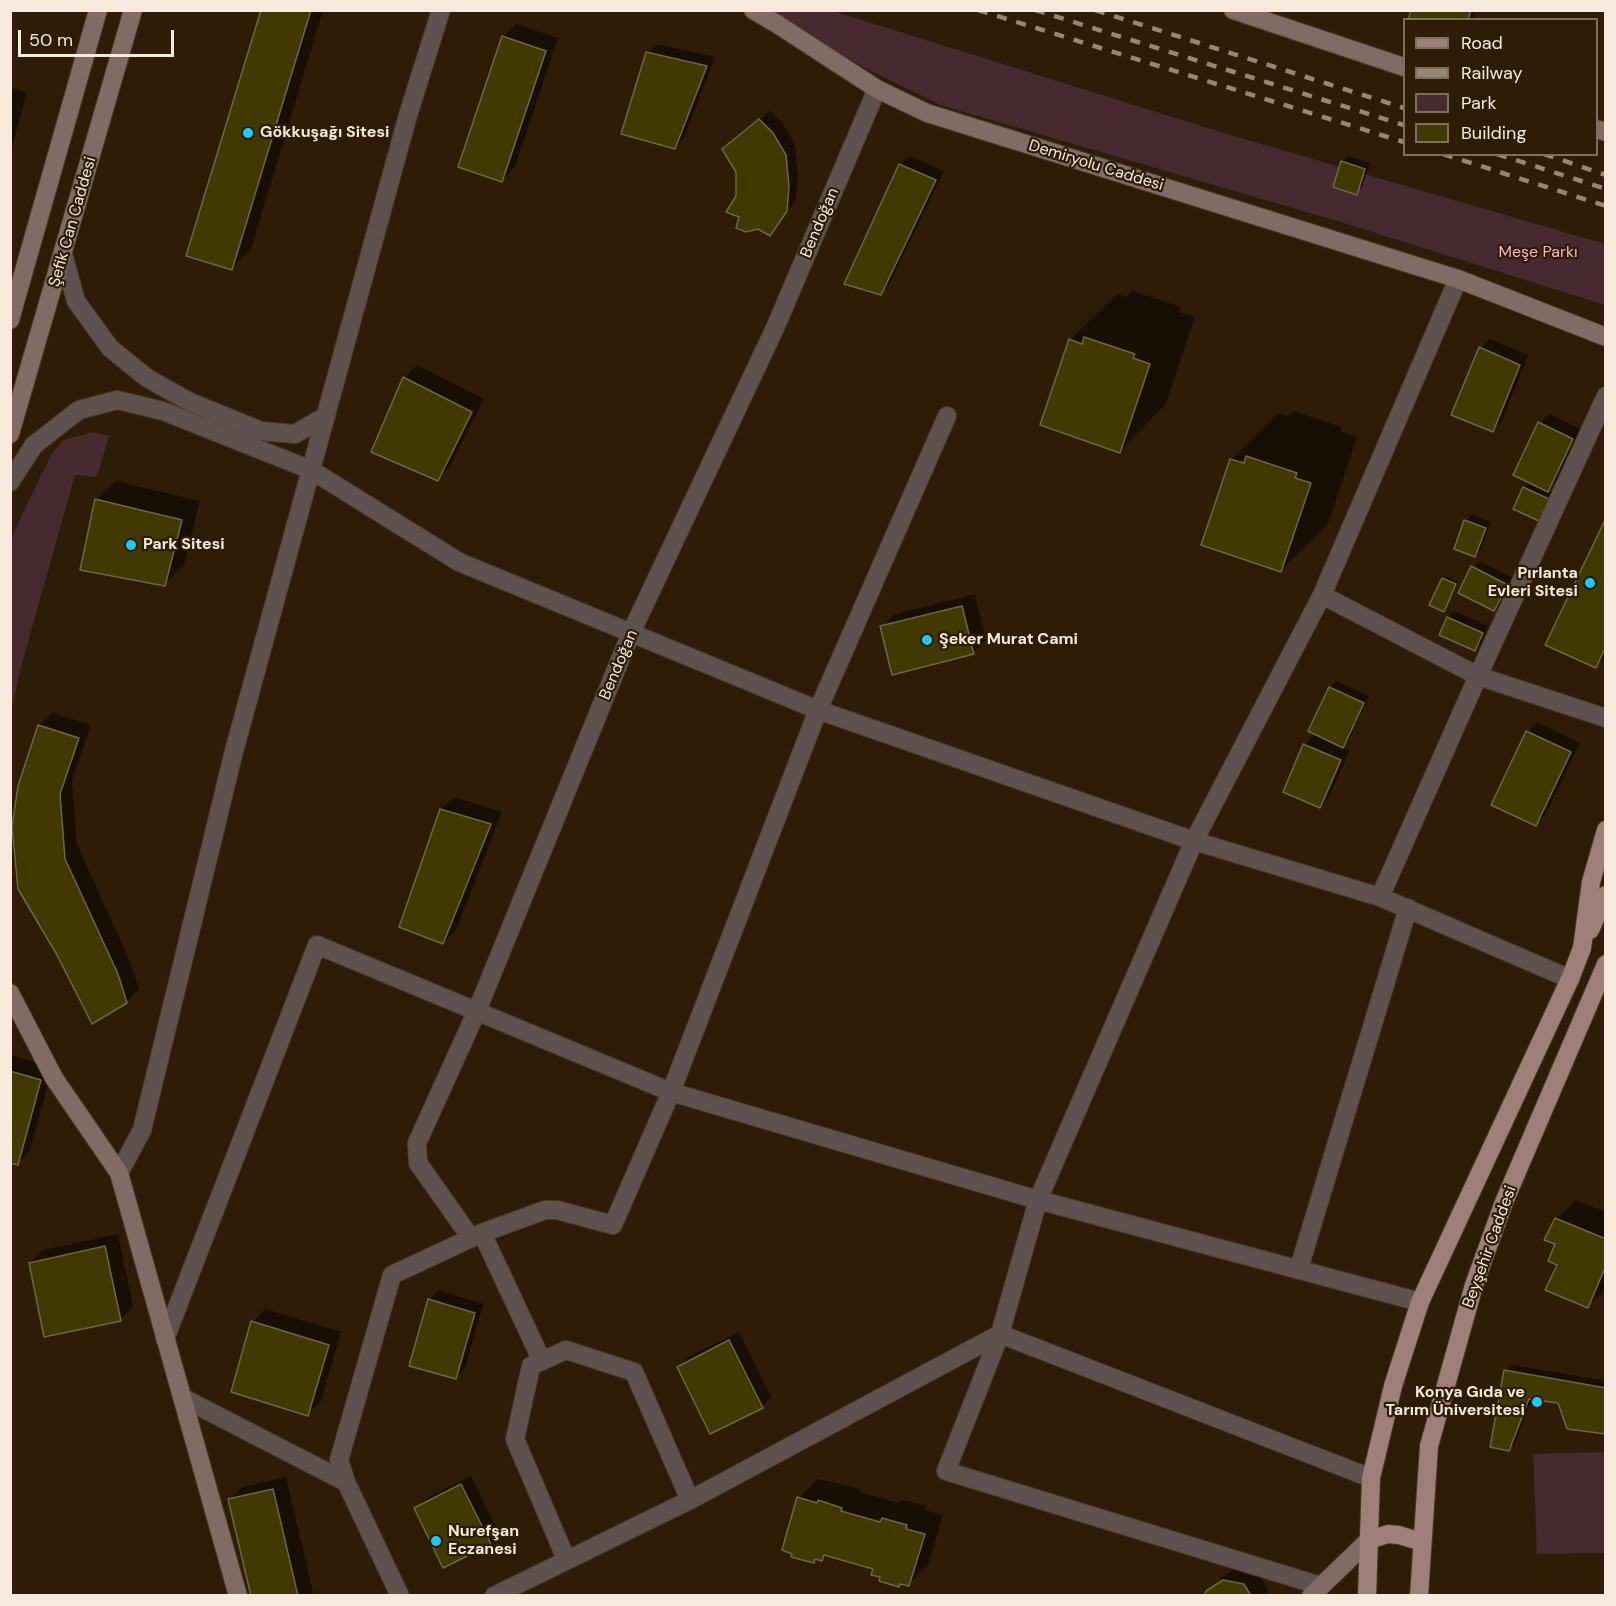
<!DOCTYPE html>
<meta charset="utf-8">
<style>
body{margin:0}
#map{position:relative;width:1616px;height:1606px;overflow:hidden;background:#2e1c06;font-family:"DM Sans",sans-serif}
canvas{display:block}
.frame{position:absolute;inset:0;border:12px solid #f7eadd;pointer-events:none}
.legend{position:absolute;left:1403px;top:18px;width:195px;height:138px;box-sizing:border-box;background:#2e1c06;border:2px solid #7e6e5c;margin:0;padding:8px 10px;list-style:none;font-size:18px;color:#f7eadd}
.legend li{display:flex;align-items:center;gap:12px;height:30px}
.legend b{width:30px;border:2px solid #7e6e5c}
.scale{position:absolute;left:18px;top:30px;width:156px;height:27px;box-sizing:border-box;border:3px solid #f7eadd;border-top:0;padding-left:8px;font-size:18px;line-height:21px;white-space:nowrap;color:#f7eadd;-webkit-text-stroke:4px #2e1c06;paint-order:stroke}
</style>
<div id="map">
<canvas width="1616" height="1606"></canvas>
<div class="frame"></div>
<ul class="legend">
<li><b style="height:8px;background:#9d8078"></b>Road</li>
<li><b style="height:8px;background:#968775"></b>Railway</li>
<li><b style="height:16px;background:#472930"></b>Park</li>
<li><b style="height:16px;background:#413802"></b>Building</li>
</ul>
<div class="scale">50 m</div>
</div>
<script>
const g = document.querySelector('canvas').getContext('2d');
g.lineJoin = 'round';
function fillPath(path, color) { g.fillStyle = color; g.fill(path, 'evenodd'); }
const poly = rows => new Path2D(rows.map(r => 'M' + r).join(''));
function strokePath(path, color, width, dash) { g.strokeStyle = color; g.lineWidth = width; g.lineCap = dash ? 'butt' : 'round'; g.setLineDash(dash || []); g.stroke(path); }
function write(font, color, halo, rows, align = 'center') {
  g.font = font + ' "DM Sans",sans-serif'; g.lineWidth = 4.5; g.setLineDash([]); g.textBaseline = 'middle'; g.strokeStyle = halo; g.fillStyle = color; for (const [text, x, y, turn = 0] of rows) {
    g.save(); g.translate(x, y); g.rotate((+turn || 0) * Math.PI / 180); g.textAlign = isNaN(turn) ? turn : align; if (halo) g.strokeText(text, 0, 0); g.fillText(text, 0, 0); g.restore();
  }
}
const green = poly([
 [767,11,833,11,1227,134,1605,244,1605,305,1344,223,940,105,865,68],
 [93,432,109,436,97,477,75,475,21,667,11,712,10,546,14,532,51,455,63,440],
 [1605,1452,1605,1553,1537,1554,1533,1454]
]);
const shadow = poly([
 [262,10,323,10,251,249,232,268],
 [1412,10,1476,10,1473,20,1410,20],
 [516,24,558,38,515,167,502,180,503,37],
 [657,44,715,57,684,138,675,147,648,53],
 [10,88,27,92,10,154],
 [770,111,783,123,795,145,798,176,796,200,769,234,740,216,737,172,723,150],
 [910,156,944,171,890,283,881,293,900,165],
 [1348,156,1370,163,1362,187,1356,193,1342,162],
 [1132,291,1181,307,1179,312,1195,317,1166,404,1120,451,1070,340,1117,294,1127,297],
 [1490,339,1528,355,1502,421,1492,431,1480,348],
 [417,365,484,399,450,466,437,479,404,378],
 [1294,411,1342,427,1341,431,1357,437,1328,524,1281,570,1231,460,1278,413,1288,416],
 [1549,414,1581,429,1557,480,1547,490,1556,494,1547,514,1524,488,1530,482,1540,423],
 [116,481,200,501,184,565,165,584,96,500],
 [1472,515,1491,522,1481,549,1475,555,1466,521],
 [1606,522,1606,656,1595,667,1547,645],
 [1479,561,1513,578,1500,604,1494,610,1460,592,1473,567],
 [1446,576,1458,582,1446,607,1431,604],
 [975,594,986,640,973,653,882,627,895,614],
 [1454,611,1488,626,1481,644,1475,650,1441,635,1448,617],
 [1336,681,1369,696,1349,740,1341,747,1349,751,1329,797,1320,806,1305,745,1316,733,1310,731,1330,687],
 [52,713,91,725,72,780,77,845,130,961,139,989,126,1002,13,827,39,726],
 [1537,722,1580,743,1545,815,1536,825,1527,732],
 [454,797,502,812,456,930,443,943,441,809],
 [10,1055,53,1067,30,1150,17,1163,10,1161],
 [1576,1200,1606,1212,1606,1289,1588,1306,1559,1264,1556,1219],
 [118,1234,133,1307,121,1319,30,1263,43,1250],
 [439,1290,483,1304,465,1368,455,1378,429,1300],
 [265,1309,341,1332,321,1401,308,1414,253,1322],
 [739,1332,771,1397,762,1407,678,1367,688,1357],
 [1512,1365,1606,1381,1606,1433,1559,1402,1532,1398,1515,1444,1508,1450,1506,1371],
 [471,1476,499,1534,490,1543,416,1508,425,1499],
 [286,1477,314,1596,252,1596,230,1500,242,1487],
 [818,1479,860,1489,859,1492,899,1503,902,1500,926,1506,925,1510,943,1515,928,1565,909,1584,902,1582,899,1585,882,1576,875,1568,827,1554,822,1560,817,1558,813,1561,799,1498],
 [1237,1568,1257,1571,1267,1589,1265,1596,1206,1596,1221,1578]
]);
const building = poly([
 [261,10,311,10,232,270,186,256,261,10],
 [1411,10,1471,10,1468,20,1408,20,1411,10],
 [502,36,546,51,502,182,458,167,502,36],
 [646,52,707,66,675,149,621,134,646,52],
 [759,119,773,133,786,155,789,186,787,211,770,236,758,229,746,232,736,228,739,217,726,212,736,196,736,172,722,149,759,119],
 [1341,161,1365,169,1357,195,1333,187,1341,161],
 [899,164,936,180,881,295,844,284,899,164],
 [1084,337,1135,354,1133,358,1150,364,1120,453,1040,425,1069,339,1082,344,1084,337],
 [1479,347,1520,365,1493,432,1451,415,1479,347],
 [403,377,472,412,438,481,371,452,403,377],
 [1538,422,1573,439,1548,492,1513,475,1538,422],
 [1246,456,1297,473,1295,478,1311,483,1281,572,1201,545,1230,459,1244,463,1246,456],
 [1523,487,1551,500,1541,522,1513,509,1523,487],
 [95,499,182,520,165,586,80,570,95,499],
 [1464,520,1486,528,1475,557,1454,549,1464,520],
 [1605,520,1606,646,1596,668,1545,645,1605,520],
 [1471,566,1508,585,1494,611,1458,593,1471,566],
 [1442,578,1456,584,1444,612,1429,605,1442,578],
 [962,606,974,654,892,675,880,626,962,606],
 [1447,617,1483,633,1475,651,1439,635,1447,617],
 [1329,687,1364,703,1343,748,1308,731,1329,687],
 [38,725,79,738,60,794,65,859,118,974,127,1003,92,1024,57,955,18,889,12,827,18,786,38,725],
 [1526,731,1571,752,1536,826,1491,805,1526,731],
 [1303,744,1341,760,1320,808,1283,792,1303,744],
 [440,809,491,824,443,944,399,927,440,809],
 [10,1071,41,1080,18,1165,10,1163,10,1071],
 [1555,1218,1606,1239,1606,1271,1604,1270,1588,1308,1545,1290,1557,1265,1548,1261,1555,1244,1544,1240,1555,1218],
 [105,1246,121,1321,44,1337,29,1263,105,1246],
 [428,1299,475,1313,456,1379,409,1366,428,1299],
 [251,1321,329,1345,308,1416,231,1392,251,1321],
 [729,1340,763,1408,710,1434,677,1367,729,1340],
 [1504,1370,1606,1388,1606,1434,1567,1429,1558,1403,1529,1399,1509,1451,1490,1447,1504,1370],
 [461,1484,491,1544,443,1568,414,1508,461,1484],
 [273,1489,298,1596,251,1596,228,1499,273,1489],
 [797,1497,817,1503,818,1500,842,1508,841,1511,880,1522,882,1518,907,1525,906,1529,925,1534,909,1586,900,1584,899,1587,879,1581,880,1577,871,1575,873,1569,824,1555,822,1561,815,1559,814,1563,791,1557,792,1554,782,1550,797,1497],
 [1223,1580,1244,1584,1251,1596,1204,1596,1206,1591,1223,1580]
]);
const street = poly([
 [63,254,76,301,110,348,147,378,190,402,261,431,295,434,326,416],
 [10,482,34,445,79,410,117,400,163,411,311,470,459,562,818,710,1194,841,1380,897,1570,979],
 [1322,595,1478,676,1606,718],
 [1380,897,1478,676,1606,396],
 [119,1173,142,1130,234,751,408,115,441,10],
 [482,1233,542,1361],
 [471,1238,418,1163,417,1143,476,1013,631,633,775,328,877,89],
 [1299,1268,1408,908],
 [165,1339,317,945,671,1092,1038,1200,1420,1302],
 [183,1398,346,1482],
 [566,1559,515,1439,531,1366,566,1350,634,1372,690,1500],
 [1321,1586,946,1471,1000,1334,1038,1200,1194,841,1322,595,1458,279],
 [400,1596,346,1482,339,1460,392,1275,482,1233,545,1210,557,1210,613,1225,671,1092,818,710,947,416],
 [494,1596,690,1500,1000,1334,1371,1478]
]);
const secondary = poly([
 [753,10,777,24,877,89,927,113,1458,279,1606,337],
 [1233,10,1404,67],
 [1596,129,1606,132],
 [10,320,98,10],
 [10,434,133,10],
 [10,993,54,1078,119,1173,238,1596],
 [1311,1596,1369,1540]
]);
const primary = poly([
 [1590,930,1606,895],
 [1369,1540,1388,1534,1399,1535,1422,1542],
 [1367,1596,1371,1478,1393,1386,1420,1302,1570,979,1582,948,1591,882,1606,830],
 [1419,1596,1429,1446,1474,1285,1504,1202,1606,964]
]);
const rail = poly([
 [978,10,1404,142],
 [1035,10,1404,125],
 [1095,10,1404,108],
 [1443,154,1606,206],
 [1497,154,1606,189],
 [1544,154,1606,175]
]);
const markers = [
 [248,133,6,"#1bcafc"],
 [131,545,6,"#1bcafc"],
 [1590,583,6,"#1bcafc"],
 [927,640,6,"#1bcafc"],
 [1537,1402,6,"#1bcafc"],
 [436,1541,6,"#1bcafc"]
];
const poiNames = [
 ["Gökkuşağı Sitesi",260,133],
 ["Park Sitesi",143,545],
 ["Pırlanta",1578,574,"right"],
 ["Evleri Sitesi",1578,592,"right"],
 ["Şeker Murat Cami",939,640],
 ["Konya Gıda ve",1525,1393,"right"],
 ["Tarım Üniversitesi",1525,1411,"right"],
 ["Nurefşan",448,1532],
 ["Eczanesi",448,1550]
];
const streetNames = [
 ["Demiryolu Caddesi",1096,166,17],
 ["Şefik Can Caddesi",73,222,-74],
 ["Bendoğan",820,223,-67],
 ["Bendoğan",619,665,-67],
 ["Beyşehir Caddesi",1490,1247,-70]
];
const parkNames = [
 ["Meşe Parkı",1538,253]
];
fillPath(green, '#472930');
fillPath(shadow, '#0007');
fillPath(building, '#413802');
strokePath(building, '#6d674a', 1.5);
strokePath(street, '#4a3924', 20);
strokePath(secondary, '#4a3924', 20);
strokePath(primary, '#4a3924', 20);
strokePath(street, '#5f514d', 18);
strokePath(secondary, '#826b65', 18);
strokePath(primary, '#9d8078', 18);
strokePath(rail, '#968775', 4.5, [10, 10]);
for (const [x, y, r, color] of markers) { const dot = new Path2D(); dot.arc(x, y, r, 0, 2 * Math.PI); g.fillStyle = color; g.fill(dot); strokePath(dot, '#2e1c06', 2); }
write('bold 16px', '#f7eadd', '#2e1c06', poiNames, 'left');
write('16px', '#f7eadd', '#2e1c06', streetNames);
write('16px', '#fab7c6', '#2e1c06', parkNames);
</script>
